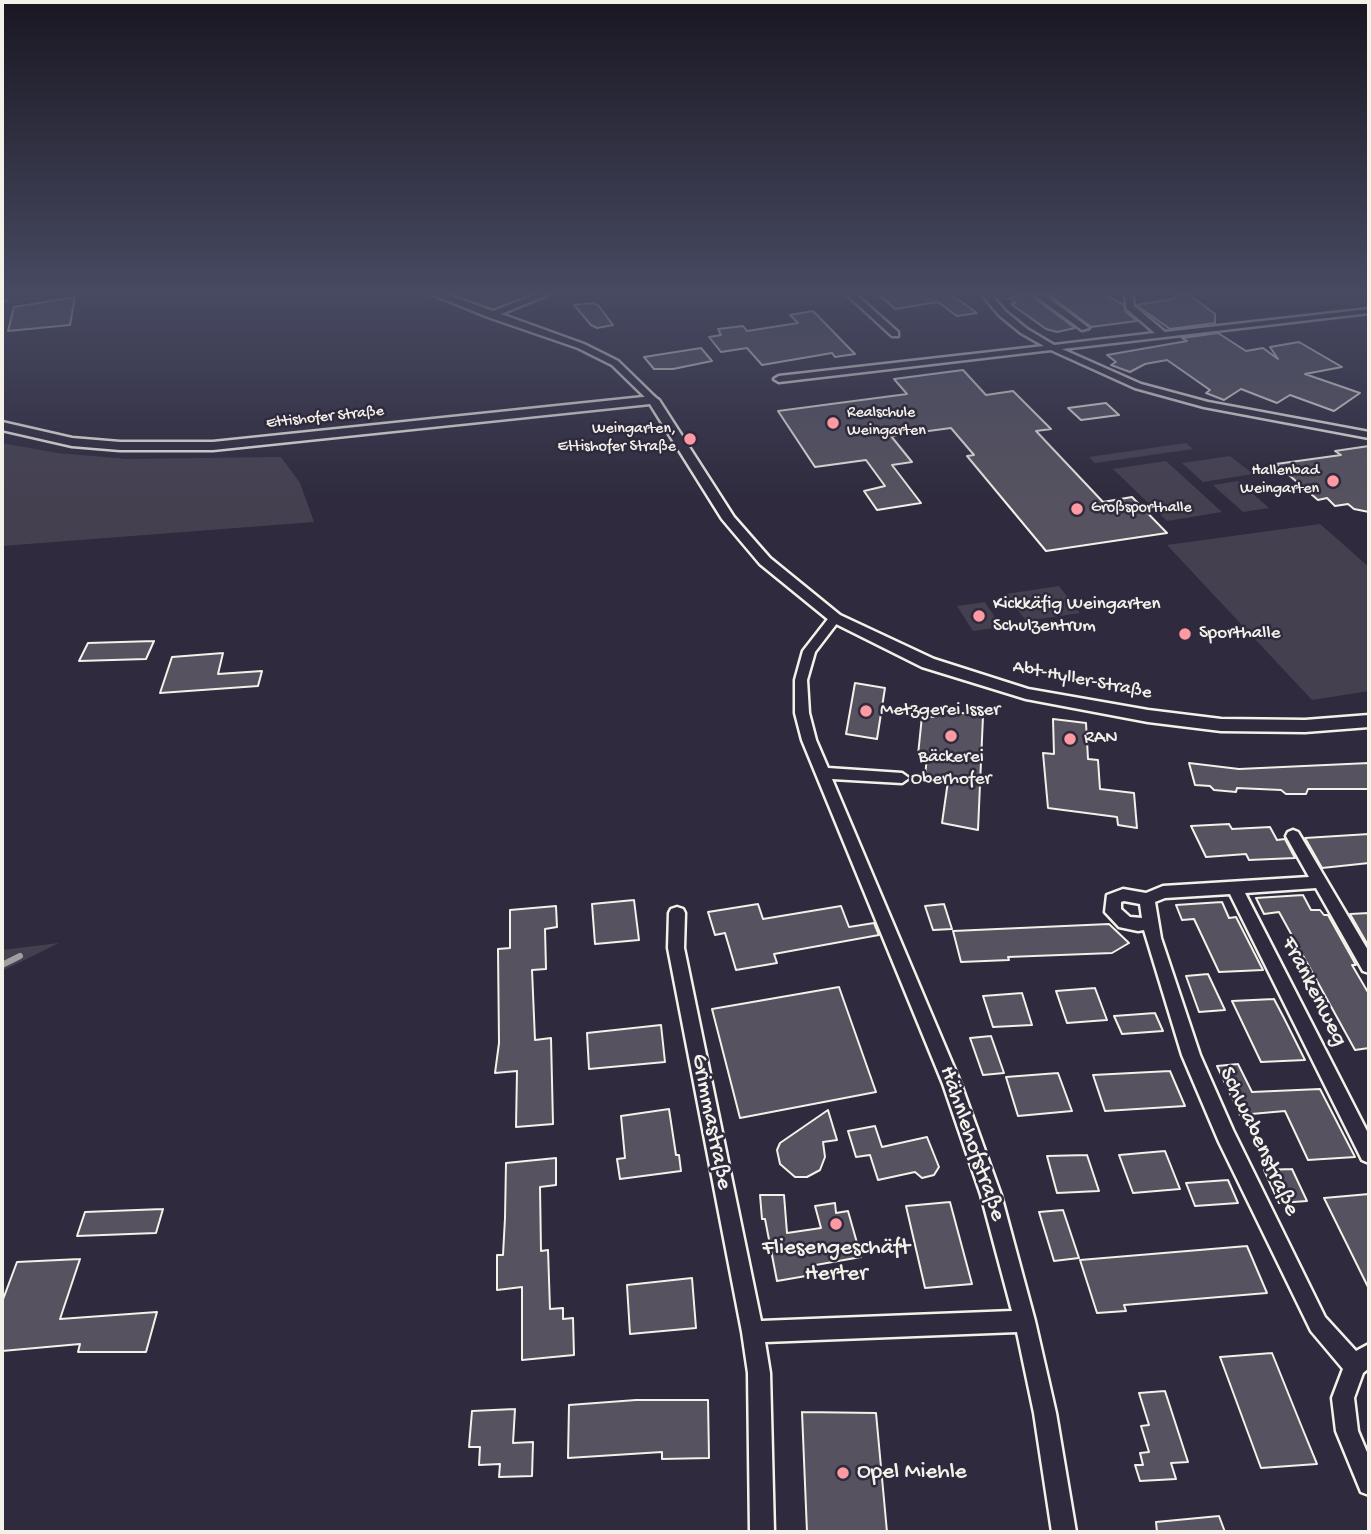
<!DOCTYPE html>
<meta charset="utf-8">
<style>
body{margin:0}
#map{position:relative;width:1371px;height:1534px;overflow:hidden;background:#2f2a3d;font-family:"Gochi Hand",sans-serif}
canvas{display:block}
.frame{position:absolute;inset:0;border:4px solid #f4f1e8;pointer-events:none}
</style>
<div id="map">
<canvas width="1371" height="1534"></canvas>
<div class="frame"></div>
</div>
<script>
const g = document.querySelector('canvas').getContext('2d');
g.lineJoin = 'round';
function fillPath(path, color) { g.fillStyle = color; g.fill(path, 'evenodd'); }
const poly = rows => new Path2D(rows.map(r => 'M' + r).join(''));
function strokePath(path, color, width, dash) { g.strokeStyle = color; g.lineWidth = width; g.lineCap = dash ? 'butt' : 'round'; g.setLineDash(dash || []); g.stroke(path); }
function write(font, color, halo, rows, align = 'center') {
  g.font = font + ' "Gochi Hand",sans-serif'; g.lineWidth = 5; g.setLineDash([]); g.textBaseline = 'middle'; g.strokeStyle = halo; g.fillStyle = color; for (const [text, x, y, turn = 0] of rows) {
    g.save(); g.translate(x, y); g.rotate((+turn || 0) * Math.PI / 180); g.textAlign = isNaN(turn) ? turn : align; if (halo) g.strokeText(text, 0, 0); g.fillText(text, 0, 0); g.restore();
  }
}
const green = poly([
 [446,291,540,291,496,309,465,301],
 [2,443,57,453,127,459,281,457,300,483,314,522,2,546],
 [1186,443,1193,449,1095,463,1089,457],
 [1230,456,1253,474,1203,482,1182,463],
 [1166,461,1222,512,1167,521,1113,469],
 [1238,481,1269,508,1243,512,1213,485],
 [1320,524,1369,567,1369,691,1312,700,1167,545],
 [1059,586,1080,613,1026,621,1006,594],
 [985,602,1001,627,973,631,957,606],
 [59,943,2,971,2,950]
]);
const streamFar1 = poly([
 [2,301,8,301]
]);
const stream = poly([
 [2,965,20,956]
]);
const building = poly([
 [875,291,952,291,952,295,977,313,957,316,938,302,895,309,875,291],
 [1044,291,1098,291,1124,305,1125,311,1137,321,1091,327,1044,291],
 [1179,291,1184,291,1215,314,1215,323,1170,329,1136,305,1174,299,1179,291],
 [1029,294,1075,328,1057,332,1046,329,1011,304,1016,303,1009,298,1029,294],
 [75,297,70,325,8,331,14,307,75,297],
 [593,303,598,305,613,325,597,328,591,325,574,305,593,303],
 [813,311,855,354,835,357,832,353,762,365,747,348,721,352,709,337,721,335,718,329,743,326,747,331,798,323,790,315,813,311],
 [1218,333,1246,351,1263,348,1278,359,1270,347,1299,342,1342,367,1305,374,1360,393,1334,411,1290,395,1277,403,1241,389,1224,400,1206,393,1210,390,1167,360,1145,364,1130,372,1111,365,1116,362,1107,355,1187,341,1182,338,1218,333],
 [701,348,712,361,673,369,654,369,644,357,701,348],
 [963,370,986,395,1013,391,1051,429,1036,431,1103,502,1132,497,1167,533,1046,551,967,456,974,455,951,428,891,436,912,462,892,465,921,503,877,510,864,491,885,486,866,460,815,467,778,411,907,394,894,379,963,370],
 [1106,403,1119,415,1081,420,1068,408,1106,403],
 [1369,446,1369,512,1354,509,1348,504,1335,506,1327,498,1318,500,1276,464,1341,455,1335,451,1369,446],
 [154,641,146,659,79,661,88,643,154,641],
 [223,653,218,674,262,671,258,686,160,693,172,657,223,653],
 [855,683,885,688,877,739,846,734,855,683],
 [934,709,983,716,978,830,942,823,948,781,925,777,927,756,918,755,922,716,934,717,934,709],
 [1053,719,1086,723,1088,759,1098,760,1100,789,1134,793,1137,828,1118,825,1117,817,1048,808,1043,753,1054,754,1053,719],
 [1189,763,1239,769,1369,763,1369,789,1308,789,1306,794,1286,794,1281,790,1237,788,1236,792,1214,790,1210,786,1195,785,1189,763],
 [1229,824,1232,829,1270,827,1277,840,1285,839,1295,858,1249,860,1246,854,1206,857,1191,826,1229,824],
 [1369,834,1369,863,1322,868,1305,838,1369,834],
 [1303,895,1311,910,1320,910,1324,915,1328,915,1356,965,1352,965,1369,994,1369,1048,1355,1050,1279,912,1264,914,1256,898,1303,895],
 [634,900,639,940,595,944,592,904,634,900],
 [1222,902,1229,918,1236,917,1263,970,1219,972,1194,919,1182,920,1176,905,1222,902],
 [758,904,763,919,841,906,849,927,874,923,879,935,774,954,777,963,736,970,725,933,715,935,708,912,758,904],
 [944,904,952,929,933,930,925,906,944,904],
 [556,906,557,927,545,929,546,969,532,970,535,1040,551,1038,553,1124,516,1127,517,1071,495,1073,499,1043,498,949,510,948,510,910,556,906],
 [1369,913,1369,947,1350,914,1369,913],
 [1109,924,1129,943,1112,953,1008,957,1009,960,961,962,953,931,1109,924],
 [1208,974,1225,1010,1199,1012,1186,976,1208,974],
 [839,987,876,1092,740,1118,712,1009,839,987],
 [1095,988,1107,1020,1067,1023,1056,991,1095,988],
 [1022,993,1032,1025,993,1027,983,996,1022,993],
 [1274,999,1284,1018,1305,1060,1261,1062,1232,1001,1274,999],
 [1155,1013,1163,1031,1122,1034,1114,1016,1155,1013],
 [661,1025,665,1062,589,1069,587,1033,661,1025],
 [991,1036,1004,1073,983,1075,970,1038,991,1036],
 [1238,1064,1252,1092,1320,1089,1355,1157,1308,1160,1285,1111,1240,1115,1217,1066,1238,1064],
 [1170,1071,1185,1106,1105,1111,1093,1075,1170,1071],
 [1058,1073,1072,1111,1018,1116,1006,1077,1058,1073],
 [669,1109,676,1155,679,1155,681,1171,620,1179,617,1159,625,1158,621,1116,669,1109],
 [828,1110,837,1140,823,1142,825,1157,820,1170,807,1177,795,1177,780,1164,777,1150,780,1143,828,1110],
 [875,1126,882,1147,927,1137,939,1167,934,1175,922,1178,915,1172,878,1180,870,1155,856,1157,848,1131,875,1126],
 [1165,1151,1180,1189,1133,1193,1119,1155,1165,1151],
 [1087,1155,1099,1191,1057,1193,1047,1156,1087,1155],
 [556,1158,556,1185,540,1187,541,1251,548,1250,550,1309,563,1308,563,1319,573,1318,574,1355,522,1360,522,1287,497,1290,497,1255,503,1255,505,1218,506,1163,556,1158],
 [1292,1169,1307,1201,1279,1203,1264,1170,1292,1169],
 [1228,1180,1238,1203,1195,1206,1186,1183,1228,1180],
 [1369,1194,1369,1289,1324,1198,1369,1194],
 [760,1195,784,1195,787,1233,821,1228,815,1206,835,1203,836,1213,848,1211,861,1257,810,1266,812,1275,777,1281,765,1219,762,1219,760,1195],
 [950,1202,972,1284,925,1288,906,1206,950,1202],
 [163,1209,156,1233,77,1236,85,1212,163,1209],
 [1063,1210,1079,1258,1054,1261,1039,1212,1063,1210],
 [1247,1246,1267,1293,1124,1305,1126,1311,1097,1313,1080,1260,1247,1246],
 [80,1259,60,1319,157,1312,146,1352,78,1352,80,1344,2,1351,2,1302,17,1262,80,1259],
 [692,1278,696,1328,630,1334,627,1285,692,1278],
 [1272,1353,1301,1425,1317,1464,1261,1468,1220,1357,1272,1353],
 [1165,1391,1188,1462,1171,1463,1176,1479,1140,1481,1135,1465,1143,1465,1140,1453,1149,1452,1141,1426,1149,1425,1139,1393,1165,1391],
 [636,1400,708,1400,709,1458,662,1459,662,1452,568,1458,569,1405,636,1400],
 [515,1409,513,1443,533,1442,532,1476,499,1477,500,1464,479,1465,480,1447,469,1447,472,1411,515,1409],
 [802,1412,876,1413,887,1532,807,1532,802,1412],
 [1219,1516,1225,1532,1157,1532,1156,1522,1219,1516]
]);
const minor = poly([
 [424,291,437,291,493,311,545,291,557,291,501,314,584,344,618,361,658,400,650,402,612,365,578,348,488,317,424,291],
 [843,291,852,291,898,332,898,336,892,336,843,291],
 [979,291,988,291,1005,311,1027,329,1054,345,1155,333,1127,309,1124,291,1132,291,1134,306,1165,332,1369,309,1369,313,1062,349,1141,384,1208,402,1369,432,1369,438,1204,407,1135,388,1051,350,779,382,774,379,779,376,1044,346,1021,333,999,315,979,291],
 [1029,291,1039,291,1089,328,1082,330,1029,291],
 [835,614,841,618,815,652,807,680,809,713,816,740,828,768,902,773,909,778,902,783,832,779,961,1084,1001,1195,1035,1321,1056,1413,1076,1532,1052,1532,1034,1413,1017,1332,765,1342,770,1373,774,1532,750,1532,748,1373,742,1332,668,948,669,913,671,909,677,907,683,909,685,913,684,948,761,1321,1012,1311,981,1195,943,1084,802,740,795,713,795,680,803,651,831,615,835,614],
 [1293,830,1298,832,1369,952,1369,973,1363,971,1316,888,1245,893,1369,1135,1369,1163,1362,1160,1230,894,1165,898,1155,902,1161,938,1200,1055,1233,1130,1325,1317,1356,1351,1369,1344,1369,1368,1363,1373,1354,1398,1358,1431,1369,1457,1369,1495,1361,1492,1336,1431,1332,1398,1343,1369,1311,1331,1219,1142,1182,1055,1144,930,1138,931,1119,927,1105,912,1107,895,1123,889,1146,893,1163,886,1309,877,1286,836,1288,832,1293,830],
 [1124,901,1140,904,1142,918,1130,917,1121,909,1121,902,1124,901]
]);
const tertiary = poly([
 [653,396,659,400,734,517,770,558,840,615,934,659,1028,689,1148,710,1221,719,1305,720,1369,715,1369,727,1305,732,1221,731,1148,722,1026,699,922,667,830,621,760,564,722,519,650,404,213,450,120,450,72,446,2,430,2,422,72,438,120,442,213,442,653,396]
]);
const markers = [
 [833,423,7,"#ff9aa2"],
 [690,439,7,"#ff9aa2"],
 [1333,481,7,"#ff9aa2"],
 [1077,509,7,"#ff9aa2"],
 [979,616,7,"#ff9aa2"],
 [1185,634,7,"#ff9aa2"],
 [866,711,7,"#ff9aa2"],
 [951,736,7,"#ff9aa2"],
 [1070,739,7,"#ff9aa2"],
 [836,1224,7,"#ff9aa2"],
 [843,1473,7,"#ff9aa2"]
];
const farPoinames = [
 ["Realschule",847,414],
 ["Weingarten",847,432],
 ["Weingarten,",676,430,"right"],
 ["Ettishofer Straße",676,448,"right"],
 ["Hallenbad",1319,472,"right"],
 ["Weingarten",1319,490,"right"],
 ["Großsporthalle",1091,509]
];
const farStreetnames = [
 ["Ettishofer Straße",325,418,-6]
];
const poiNames = [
 ["Kickkäfig Weingarten",993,605],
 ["Schulzentrum",993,627],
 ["Sporthalle",1199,634],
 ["Metzgerei Isser",880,711],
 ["RAN",1084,739],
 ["Bäckerei",951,758,"center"],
 ["Oberhofer",951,780,"center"]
];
const streetNames = [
 ["Abt-Hyller-Straße",1082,681,11]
];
const nearStreetnames = [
 ["Frankenweg",1313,992,63],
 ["Grimmastraße",710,1122,79],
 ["Schwabenstraße",1258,1142,65],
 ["Hähnlehofstraße",971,1144,71]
];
const nearPoinames = [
 ["Fliesengeschäft",836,1249],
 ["Herter",836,1275],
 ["Opel Miehle",857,1473,"left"]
];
fillPath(green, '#454050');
strokePath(streamFar1, '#a19ea0', 3.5);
strokePath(stream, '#a19ea0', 6);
fillPath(building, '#56525f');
strokePath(building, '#f4f1e8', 2);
strokePath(minor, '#f4f1e8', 5);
strokePath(tertiary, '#f4f1e8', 5);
fillPath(minor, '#2f2a3d');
fillPath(tertiary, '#2f2a3d');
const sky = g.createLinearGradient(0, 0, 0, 506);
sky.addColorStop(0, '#1a1722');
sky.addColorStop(0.58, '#474a62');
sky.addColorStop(1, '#474a6200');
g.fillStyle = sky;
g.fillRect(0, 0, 1371, 506);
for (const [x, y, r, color] of markers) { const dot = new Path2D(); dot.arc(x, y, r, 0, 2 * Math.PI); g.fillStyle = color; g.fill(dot); strokePath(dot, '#2f2a3d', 2.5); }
write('16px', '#f4f1e8', '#2f2a3d', farPoinames, 'left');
write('16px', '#f4f1e8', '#2f2a3d', farStreetnames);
write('19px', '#f4f1e8', '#2f2a3d', poiNames, 'left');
write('19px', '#f4f1e8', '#2f2a3d', streetNames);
write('23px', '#f4f1e8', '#2f2a3d', nearStreetnames);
write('23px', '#f4f1e8', '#2f2a3d', nearPoinames);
</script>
